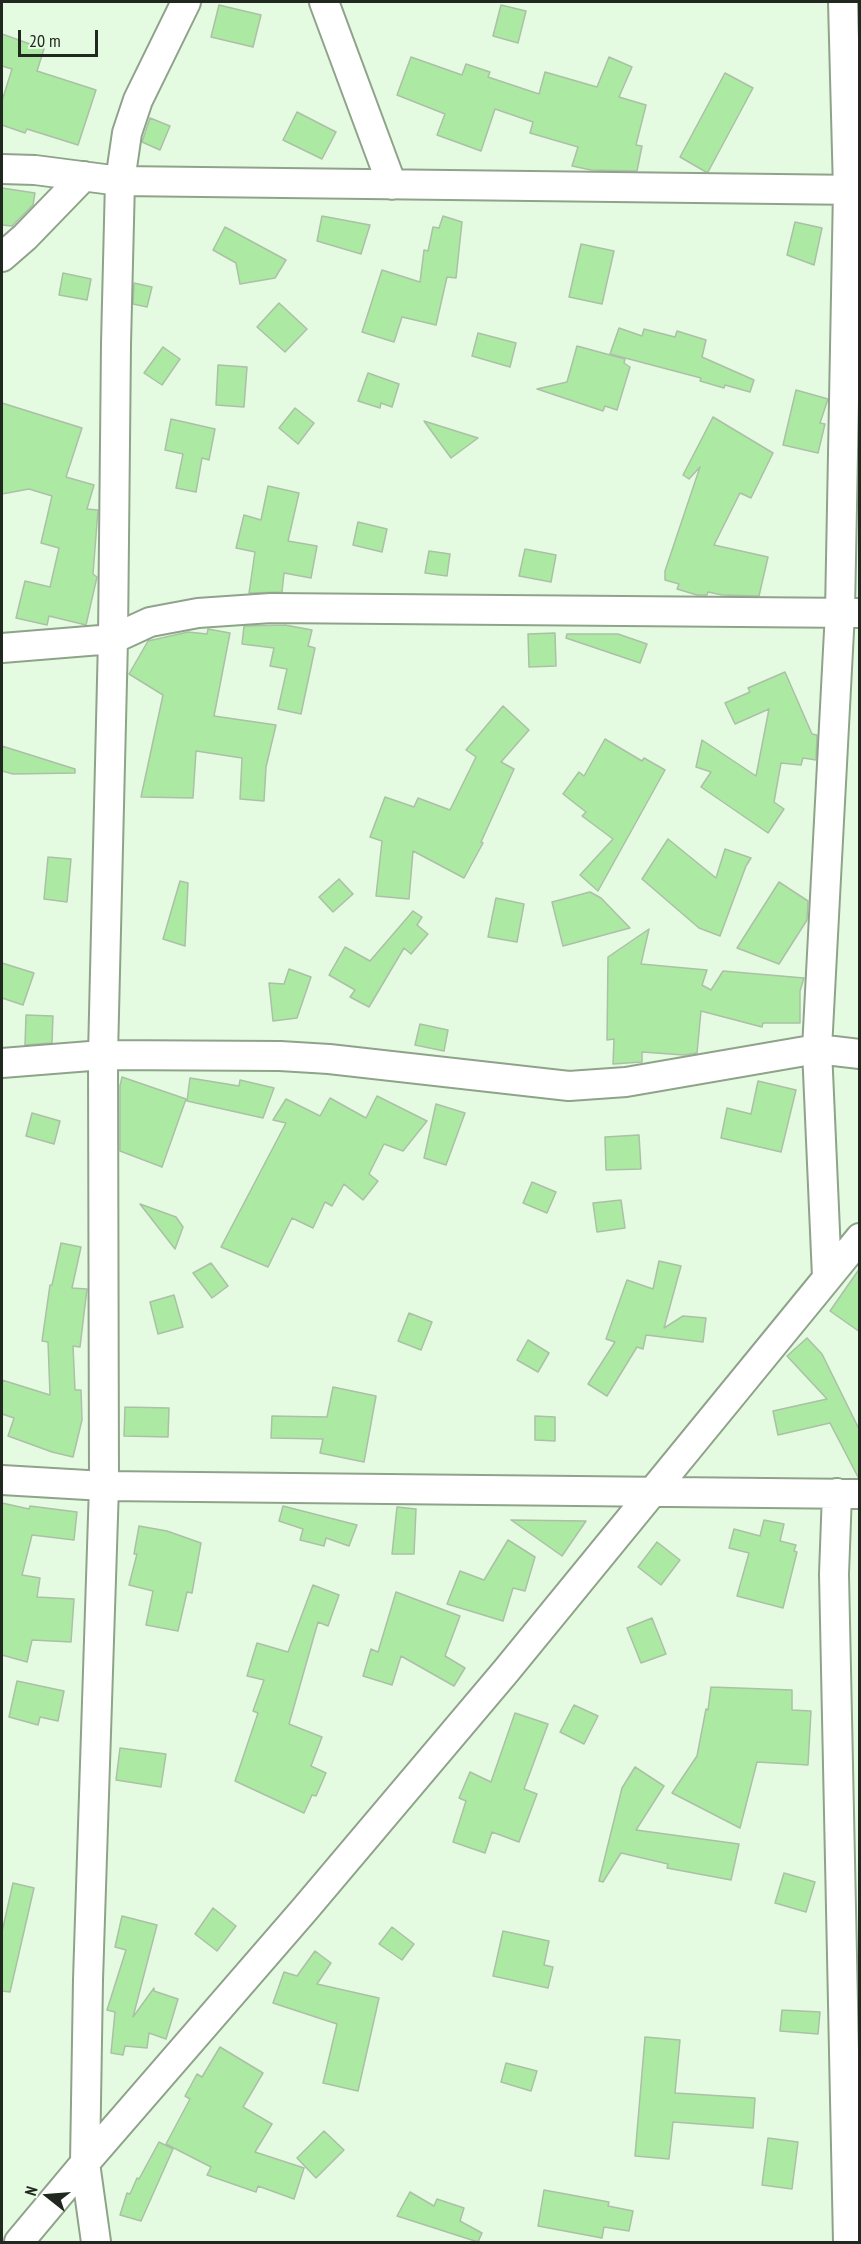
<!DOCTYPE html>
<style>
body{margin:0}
#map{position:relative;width:861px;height:2244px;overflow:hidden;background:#e5fbe1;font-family:"PT Sans Narrow",sans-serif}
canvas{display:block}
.frame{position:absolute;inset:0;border:3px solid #20281f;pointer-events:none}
.north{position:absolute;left:18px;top:2166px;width:60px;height:60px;-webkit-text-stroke:4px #e5fbe1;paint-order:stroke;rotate:287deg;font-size:16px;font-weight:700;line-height:24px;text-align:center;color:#20281f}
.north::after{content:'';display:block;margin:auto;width:21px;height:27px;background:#20281f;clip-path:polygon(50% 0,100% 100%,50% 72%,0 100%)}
.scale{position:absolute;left:18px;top:30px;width:80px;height:27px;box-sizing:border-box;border:3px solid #20281f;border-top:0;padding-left:8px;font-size:18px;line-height:21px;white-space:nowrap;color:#20281f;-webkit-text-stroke:4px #e5fbe1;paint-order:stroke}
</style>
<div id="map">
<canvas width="861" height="2244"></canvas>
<div class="frame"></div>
<div class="north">N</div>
<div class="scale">20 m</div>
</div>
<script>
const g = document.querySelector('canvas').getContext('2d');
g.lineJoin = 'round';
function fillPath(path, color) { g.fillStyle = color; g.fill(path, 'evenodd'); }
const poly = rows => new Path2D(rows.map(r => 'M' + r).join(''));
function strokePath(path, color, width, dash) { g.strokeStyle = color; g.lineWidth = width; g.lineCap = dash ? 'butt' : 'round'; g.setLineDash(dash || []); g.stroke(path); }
const building = poly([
 [219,5,261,15,253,47,211,37,219,5],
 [501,5,526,11,518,43,493,36,501,5],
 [2,34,44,49,37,71,96,90,78,145,27,129,25,133,2,125,2,101,12,69,2,66,2,34],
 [411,57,462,75,466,64,490,72,488,77,539,94,545,72,597,87,609,57,632,67,619,97,646,105,636,145,642,146,637,171,591,170,572,166,578,147,530,133,533,122,495,109,481,151,437,135,445,114,397,95,411,57],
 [725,73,753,88,708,172,706,172,680,157,725,73],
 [297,112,336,132,322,159,283,140,297,112],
 [150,118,170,126,160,150,142,142,150,118],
 [2,188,35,193,33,205,12,226,2,225,2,188],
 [322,216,370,225,361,254,317,241,322,216],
 [443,216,462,222,456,278,447,277,436,325,402,317,394,342,362,332,382,270,420,282,424,250,428,251,433,227,439,228,443,216],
 [795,222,822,228,814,265,787,255,795,222],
 [225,227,286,260,275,278,240,284,236,263,213,250,225,227],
 [581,244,614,251,602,304,569,297,581,244],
 [63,273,91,279,87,300,59,295,63,273],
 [134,283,152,287,147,307,133,304,134,283],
 [279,303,307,329,285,352,257,327,279,303],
 [619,328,642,336,644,329,675,337,677,331,706,340,702,357,754,380,750,392,725,385,724,388,700,381,701,378,610,354,619,328],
 [478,333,516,343,510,367,472,356,478,333],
 [577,346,625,359,624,363,630,367,617,410,605,406,603,411,537,389,567,382,577,346],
 [163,347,180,359,162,385,144,373,163,347],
 [218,365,247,367,244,407,216,405,218,365],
 [368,373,399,384,392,407,381,403,380,408,358,401,368,373],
 [796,390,828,399,820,423,825,424,818,453,783,445,796,390],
 [2,403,82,428,66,477,94,485,87,509,98,510,93,574,97,577,86,625,49,616,47,625,16,618,25,581,50,587,59,548,41,543,52,496,29,489,2,494,2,403],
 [295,408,314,423,298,444,279,428,295,408],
 [713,417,773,453,751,498,740,493,714,545,768,557,759,596,722,595,708,592,707,595,697,595,677,589,679,584,665,580,665,571,700,467,689,479,683,475,713,417],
 [171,419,215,429,209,460,202,458,196,492,176,488,183,454,165,450,171,419],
 [424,421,478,438,451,458,424,421],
 [268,486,299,493,288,541,317,546,311,578,284,573,282,592,249,593,255,552,236,548,244,515,261,520,268,486],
 [358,522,387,529,382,552,353,545,358,522],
 [525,549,556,555,551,582,519,576,525,549],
 [429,551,450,554,447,576,425,573,429,551],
 [285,625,312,630,308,646,315,648,301,714,278,709,287,669,270,666,274,648,242,644,244,626,285,625],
 [208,629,230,633,214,716,276,725,266,767,264,801,240,799,242,758,196,751,193,798,141,797,163,695,129,674,148,641,188,632,207,634,208,629],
 [555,633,556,666,529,667,528,634,555,633],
 [567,634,618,634,647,644,640,663,566,638,567,634],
 [785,672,812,734,817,735,816,760,803,758,801,765,781,763,774,802,784,809,768,833,701,787,711,772,696,767,702,740,756,776,769,709,735,724,725,703,750,692,748,688,785,672],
 [503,706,529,730,501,762,514,769,481,842,483,843,464,878,413,851,409,899,376,896,382,841,370,837,385,797,414,807,418,798,450,810,476,757,466,750,503,706],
 [605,739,642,761,644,758,665,770,598,891,580,875,613,839,582,816,586,812,563,794,579,772,584,776,605,739],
 [2,746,75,769,75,773,13,774,2,771,2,746],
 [668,839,716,878,725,849,751,858,746,866,720,936,699,928,642,879,668,839],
 [48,857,71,859,67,902,44,899,48,857],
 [339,879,353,894,333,912,319,897,339,879],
 [180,881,188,883,185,946,163,939,180,881],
 [779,882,808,901,807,920,779,964,737,948,779,882],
 [590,892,601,898,630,928,563,946,552,902,590,892],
 [496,898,524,904,517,942,488,937,496,898],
 [413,911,422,917,417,925,428,934,411,954,404,948,369,1007,350,997,355,990,329,975,345,947,370,961,413,911],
 [649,929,641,964,707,970,702,985,711,990,723,971,804,978,800,991,800,1023,763,1023,762,1027,701,1011,697,1053,684,1055,642,1052,642,1062,613,1064,614,1039,607,1040,608,957,649,929],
 [2,963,34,973,23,1005,2,998,2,963],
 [289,969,311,977,297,1018,273,1021,269,983,284,984,289,969],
 [26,1015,53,1016,52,1043,25,1045,26,1015],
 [420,1024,448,1030,444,1051,415,1045,420,1024],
 [122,1077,186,1099,162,1167,120,1151,120,1086,122,1077],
 [190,1078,239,1086,240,1080,274,1088,263,1118,187,1101,190,1078],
 [758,1081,796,1090,781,1152,721,1138,727,1108,751,1114,758,1081],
 [377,1096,427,1121,403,1151,384,1144,369,1174,378,1181,363,1200,344,1184,332,1206,325,1202,313,1228,292,1218,268,1267,221,1247,286,1123,273,1120,286,1099,320,1116,330,1098,366,1118,377,1096],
 [436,1104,465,1113,446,1165,424,1158,436,1104],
 [32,1113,60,1121,54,1144,26,1136,32,1113],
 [639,1135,641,1169,606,1170,605,1137,639,1135],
 [532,1182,556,1192,547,1213,523,1203,532,1182],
 [621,1200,625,1228,597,1232,593,1203,621,1200],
 [140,1204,176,1217,183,1227,175,1249,140,1204],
 [61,1243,81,1247,72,1288,87,1289,80,1347,73,1346,75,1390,81,1390,82,1420,73,1457,52,1452,8,1436,14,1418,2,1414,2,1380,50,1395,48,1342,42,1341,50,1285,52,1285,61,1243],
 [659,1261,681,1266,664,1328,683,1316,706,1318,703,1342,646,1335,643,1349,637,1347,607,1396,588,1384,615,1342,606,1339,627,1280,653,1289,659,1261],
 [211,1263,228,1286,212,1298,193,1273,211,1263],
 [860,1268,860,1332,830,1311,860,1268],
 [174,1295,183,1327,158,1334,150,1302,174,1295],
 [409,1313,432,1322,421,1350,398,1341,409,1313],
 [807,1338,822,1354,860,1431,860,1478,858,1477,830,1423,778,1435,773,1411,827,1399,787,1356,807,1338],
 [528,1340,549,1353,538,1372,517,1360,528,1340],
 [333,1387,376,1396,364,1462,320,1453,323,1439,271,1438,272,1416,327,1417,333,1387],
 [125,1407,169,1408,168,1437,124,1436,125,1407],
 [535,1416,555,1417,555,1441,535,1440,535,1416],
 [2,1503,29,1509,30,1506,77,1512,74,1540,32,1535,22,1575,40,1578,37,1597,74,1599,71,1642,32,1640,27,1662,2,1655,2,1503],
 [283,1506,357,1525,349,1546,326,1538,324,1546,300,1540,303,1529,279,1521,283,1506],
 [397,1507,416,1509,414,1554,392,1554,397,1507],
 [511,1520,586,1521,562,1556,511,1520],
 [764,1520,784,1524,780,1541,796,1545,794,1551,797,1552,783,1608,737,1596,749,1553,729,1548,734,1529,760,1536,764,1520],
 [139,1526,167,1531,201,1543,192,1593,187,1592,178,1631,146,1625,153,1591,129,1585,137,1554,134,1554,139,1526],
 [508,1540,535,1557,525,1591,513,1588,503,1621,447,1604,460,1571,484,1580,508,1540],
 [657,1542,680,1560,661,1585,638,1567,657,1542],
 [313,1585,339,1595,328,1626,318,1622,289,1724,322,1737,311,1766,326,1773,316,1796,312,1795,304,1813,235,1781,258,1713,253,1711,264,1680,247,1676,257,1643,288,1652,313,1585],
 [396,1592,460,1616,445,1656,465,1668,454,1686,401,1656,392,1685,363,1676,371,1649,378,1652,396,1592],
 [652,1618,666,1654,641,1663,627,1628,652,1618],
 [17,1681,64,1691,58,1721,40,1717,38,1725,9,1717,17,1681],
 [711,1687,792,1690,792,1710,811,1711,808,1765,757,1762,740,1828,672,1793,697,1756,706,1709,708,1710,711,1687],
 [574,1705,598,1716,584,1744,560,1732,574,1705],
 [515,1713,548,1724,524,1789,537,1794,519,1842,492,1832,485,1853,453,1842,466,1801,459,1798,470,1772,491,1782,515,1713],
 [120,1748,166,1754,161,1787,116,1780,120,1748],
 [635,1767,664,1786,636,1830,739,1844,731,1880,667,1868,668,1864,621,1853,603,1882,599,1881,622,1788,635,1767],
 [784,1873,815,1882,806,1912,775,1903,784,1873],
 [13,1883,34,1888,10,1992,2,1991,2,1932,13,1883],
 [213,1908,236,1926,217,1951,195,1934,213,1908],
 [122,1916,157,1925,133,2017,154,1988,154,1991,178,1999,166,2039,149,2033,147,2048,125,2046,123,2055,111,2053,115,2012,107,2010,126,1950,115,1947,122,1916],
 [392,1927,414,1944,402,1960,379,1944,392,1927],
 [503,1931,549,1941,544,1965,553,1967,548,1988,493,1976,503,1931],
 [315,1951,331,1963,317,1984,379,1998,358,2091,323,2083,337,2024,273,2003,284,1972,297,1976,315,1951],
 [782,2010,820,2012,818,2034,780,2031,782,2010],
 [645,2037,680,2040,675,2093,755,2098,753,2128,673,2122,669,2159,635,2156,645,2037],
 [220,2047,263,2073,243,2107,272,2124,255,2152,304,2168,294,2199,258,2186,256,2192,207,2175,211,2167,166,2144,190,2099,185,2096,197,2074,202,2077,220,2047],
 [506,2063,537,2071,531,2091,501,2082,506,2063],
 [324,2131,344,2150,316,2178,297,2158,324,2131],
 [768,2138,798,2142,792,2189,762,2185,768,2138],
 [159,2142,173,2149,141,2221,120,2215,127,2193,130,2194,137,2178,139,2179,159,2142],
 [544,2190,609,2202,608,2206,633,2211,629,2231,604,2227,602,2238,538,2226,544,2190],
 [410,2192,434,2206,437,2199,464,2208,460,2221,482,2233,478,2242,397,2216,410,2192]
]);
const minor = poly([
 [324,2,392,185],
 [2,169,35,170,120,181,860,190],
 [2,257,25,237,84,176],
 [2,648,113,639,150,622,198,613,271,608,857,613],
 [2,1063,103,1055,280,1056,329,1059,569,1086,626,1082,817,1049,860,1054],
 [827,1277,817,1049,840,612,848,190,843,2],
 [2,1480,104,1486,860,1494],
 [837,1493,834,1574,848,2242],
 [19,2242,85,2163,305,1909,506,1671,860,1238],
 [96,2242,85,2163,88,1980,104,1486,103,1055,113,639,116,344,120,181,127,133,138,100,186,2]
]);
fillPath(building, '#ace9a2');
strokePath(building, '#abc0a7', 1.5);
strokePath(minor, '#8fa38b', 32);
strokePath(minor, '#fff', 28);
</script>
